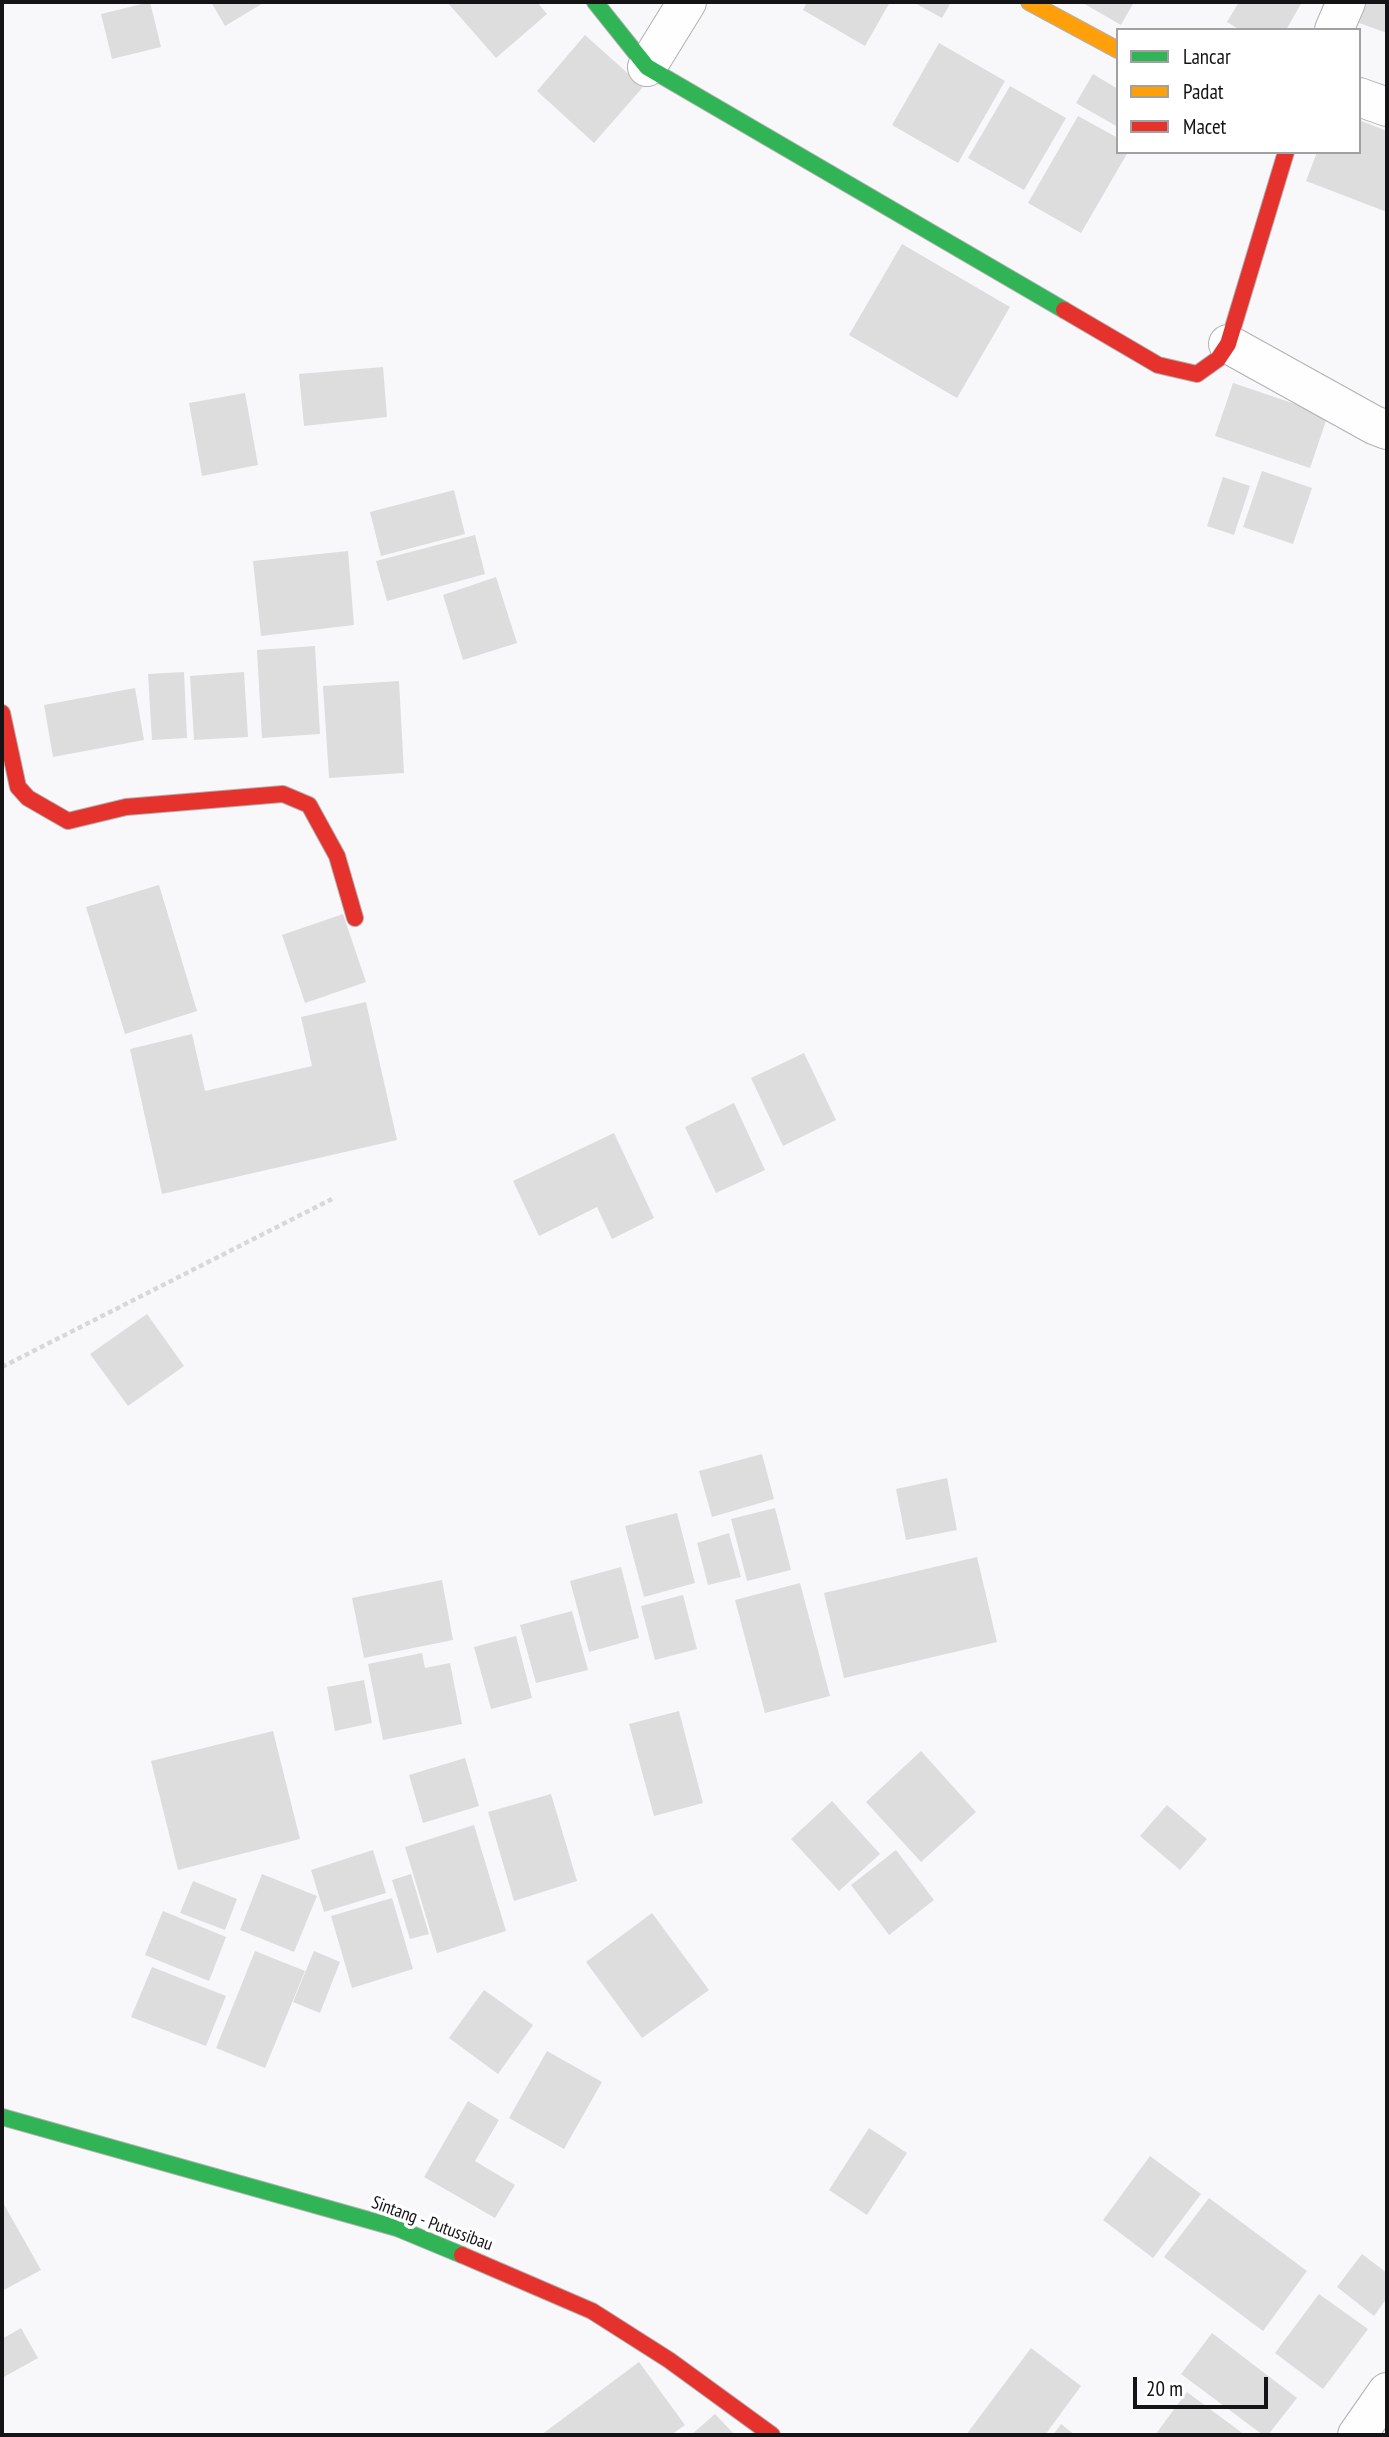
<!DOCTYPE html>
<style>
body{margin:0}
#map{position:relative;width:1389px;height:2437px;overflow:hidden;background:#f8f7fa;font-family:"PT Sans Narrow",sans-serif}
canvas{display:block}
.frame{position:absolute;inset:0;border:4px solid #141416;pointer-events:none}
.legend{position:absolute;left:1116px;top:28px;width:245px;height:126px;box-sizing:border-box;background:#fff;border:2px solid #a1a1a2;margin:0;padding:9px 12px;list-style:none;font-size:21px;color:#141416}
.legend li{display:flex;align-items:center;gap:14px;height:35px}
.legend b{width:35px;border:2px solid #a1a1a2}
.scale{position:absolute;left:1133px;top:2377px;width:135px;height:32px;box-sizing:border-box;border:4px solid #141416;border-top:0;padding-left:9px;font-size:21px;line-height:24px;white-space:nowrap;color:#141416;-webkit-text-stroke:5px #fff;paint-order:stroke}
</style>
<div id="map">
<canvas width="1389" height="2437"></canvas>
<div class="frame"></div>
<ul class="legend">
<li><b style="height:9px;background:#30b455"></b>Lancar</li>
<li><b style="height:9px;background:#ff9f0a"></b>Padat</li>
<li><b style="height:9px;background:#e5322d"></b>Macet</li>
</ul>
<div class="scale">20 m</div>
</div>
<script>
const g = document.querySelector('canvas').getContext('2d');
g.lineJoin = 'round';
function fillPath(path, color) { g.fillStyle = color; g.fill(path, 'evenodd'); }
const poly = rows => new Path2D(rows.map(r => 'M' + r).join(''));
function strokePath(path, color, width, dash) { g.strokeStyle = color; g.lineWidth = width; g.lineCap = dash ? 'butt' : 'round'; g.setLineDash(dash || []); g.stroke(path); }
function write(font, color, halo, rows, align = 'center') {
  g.font = font + ' "PT Sans Narrow",sans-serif'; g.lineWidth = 7; g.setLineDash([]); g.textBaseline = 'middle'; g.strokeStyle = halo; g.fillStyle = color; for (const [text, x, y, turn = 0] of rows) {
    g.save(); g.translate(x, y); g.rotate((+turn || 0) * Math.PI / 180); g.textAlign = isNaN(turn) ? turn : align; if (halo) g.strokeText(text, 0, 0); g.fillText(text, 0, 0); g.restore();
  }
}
const building = poly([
 [150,2,161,47,112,59,101,14],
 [211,2,265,2,225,26],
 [447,2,537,2,547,14,496,58],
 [807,2,890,2,865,46,803,10],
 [913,2,951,2,942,18],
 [1081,2,1134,2,1121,25],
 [1239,2,1302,2,1286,30,1240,30,1227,22],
 [1367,2,1387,2,1387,33,1359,23],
 [585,35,643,87,594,143,537,91],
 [939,43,1005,81,958,163,892,125],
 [1093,74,1118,89,1118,127,1076,103],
 [1010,86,1066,118,1024,190,968,158],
 [1078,116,1118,138,1118,152,1128,152,1081,233,1028,203],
 [1359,120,1387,131,1387,212,1306,181,1317,152,1359,152],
 [902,244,1010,307,957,398,849,335],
 [383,367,387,417,304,426,299,374],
 [1233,383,1328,415,1310,468,1215,436],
 [245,393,258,465,202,476,189,403],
 [1262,471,1312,488,1293,544,1243,527],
 [1223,477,1250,486,1234,535,1207,526],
 [454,490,465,534,381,556,370,512],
 [475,535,485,574,387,601,376,561],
 [348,551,354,625,261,636,253,561],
 [496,577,517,643,463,660,443,595],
 [315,646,320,734,262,738,257,650],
 [184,672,187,738,152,740,148,674],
 [244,672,248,737,194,740,190,676],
 [399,681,404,773,329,778,323,686],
 [135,688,144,740,53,757,44,705],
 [159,885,197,1011,125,1034,86,907],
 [343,914,366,982,305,1003,282,935],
 [366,1002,397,1140,162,1194,130,1049,192,1034,205,1091,312,1066,301,1017],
 [804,1053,836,1120,783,1146,751,1078],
 [734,1103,765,1170,716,1193,685,1127],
 [614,1133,654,1218,612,1239,597,1207,539,1236,513,1181],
 [147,1314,184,1366,128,1406,90,1354],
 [762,1454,774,1499,712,1517,699,1471],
 [947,1478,957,1530,906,1540,896,1489],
 [775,1508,791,1570,747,1581,731,1519],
 [677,1513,695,1583,644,1597,625,1526],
 [729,1533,741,1577,708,1585,697,1543],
 [977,1557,997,1642,844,1678,824,1593],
 [621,1567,639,1638,589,1652,570,1581],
 [442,1580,453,1640,364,1658,352,1598],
 [800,1583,830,1696,765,1713,735,1600],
 [683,1595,697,1649,655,1660,641,1606],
 [572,1611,588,1670,536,1683,520,1625],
 [516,1636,532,1698,491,1709,474,1647],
 [422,1653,425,1668,450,1663,462,1724,383,1740,368,1664],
 [364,1680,372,1723,335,1731,327,1687],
 [679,1711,703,1803,654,1816,629,1724],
 [273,1731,300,1839,178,1870,151,1761],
 [921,1751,976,1812,921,1862,866,1802],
 [465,1758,479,1806,423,1823,409,1775],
 [551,1794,577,1881,514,1901,488,1812],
 [832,1801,880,1854,839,1891,791,1839],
 [1167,1805,1207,1839,1180,1870,1140,1836],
 [474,1825,506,1931,437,1953,405,1847],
 [373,1850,386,1893,324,1912,311,1870],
 [896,1850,934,1900,889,1935,851,1885],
 [262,1874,317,1896,294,1952,240,1930],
 [411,1874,429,1934,410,1939,392,1880],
 [193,1881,237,1899,225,1930,180,1913],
 [392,1898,413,1969,352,1988,331,1916],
 [163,1911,226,1937,209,1981,145,1955],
 [652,1913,709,1990,642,2038,586,1962],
 [255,1951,305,1971,265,2068,216,2048],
 [314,1951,340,1962,320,2013,293,2002],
 [152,1967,226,1996,206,2046,131,2017],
 [484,1990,533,2025,498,2074,449,2038],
 [547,2051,602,2082,564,2149,509,2118],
 [468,2101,499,2120,475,2161,515,2185,495,2218,424,2177],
 [869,2128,907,2153,867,2215,829,2190],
 [1150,2156,1201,2194,1153,2258,1103,2220],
 [1209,2198,1307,2271,1263,2331,1164,2257],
 [2,2201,41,2270,2,2291],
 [1362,2254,1387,2273,1387,2298,1374,2316,1337,2287],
 [1319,2294,1368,2329,1323,2389,1275,2353],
 [21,2328,38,2358,2,2378,2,2339],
 [1212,2333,1297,2398,1268,2435,1263,2435,1181,2374],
 [1031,2348,1081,2386,1045,2435,966,2435],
 [639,2362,685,2425,671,2435,541,2435],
 [1187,2392,1245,2435,1155,2435],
 [715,2414,735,2435,691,2435],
 [1061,2424,1075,2435,1053,2435]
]);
const path = poly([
 [2,1367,332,1199]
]);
const street = poly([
 [1334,30,1346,2],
 [647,67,687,2],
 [1359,97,1387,107],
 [1228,344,1374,425,1387,430],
 [1357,2435,1387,2392]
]);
const fast = poly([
 [595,2,647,67,1064,310],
 [2,2117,397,2228,462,2255]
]);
const slow = poly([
 [1029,2,1118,50]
]);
const jam = poly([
 [1064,310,1158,365,1197,374,1218,359,1228,344,1286,152],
 [2,713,18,787,28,798,68,821,126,807,283,794,309,805,337,856,355,918],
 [462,2255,592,2311,669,2360,772,2435]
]);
const streetNames = [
 ["Sintang - Putussibau",432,2224,20]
];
fillPath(building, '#dedddd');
strokePath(street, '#b1b1b2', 40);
strokePath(fast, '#b1b1b2', 18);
strokePath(slow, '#b1b1b2', 18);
strokePath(jam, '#b1b1b2', 18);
strokePath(path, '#d8d8d8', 4.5, [5, 3.5]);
strokePath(street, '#fefefe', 38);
strokePath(fast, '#30b455', 16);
strokePath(slow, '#ff9f0a', 16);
strokePath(jam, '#e5322d', 16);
write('18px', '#141416', '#fff', streetNames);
</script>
